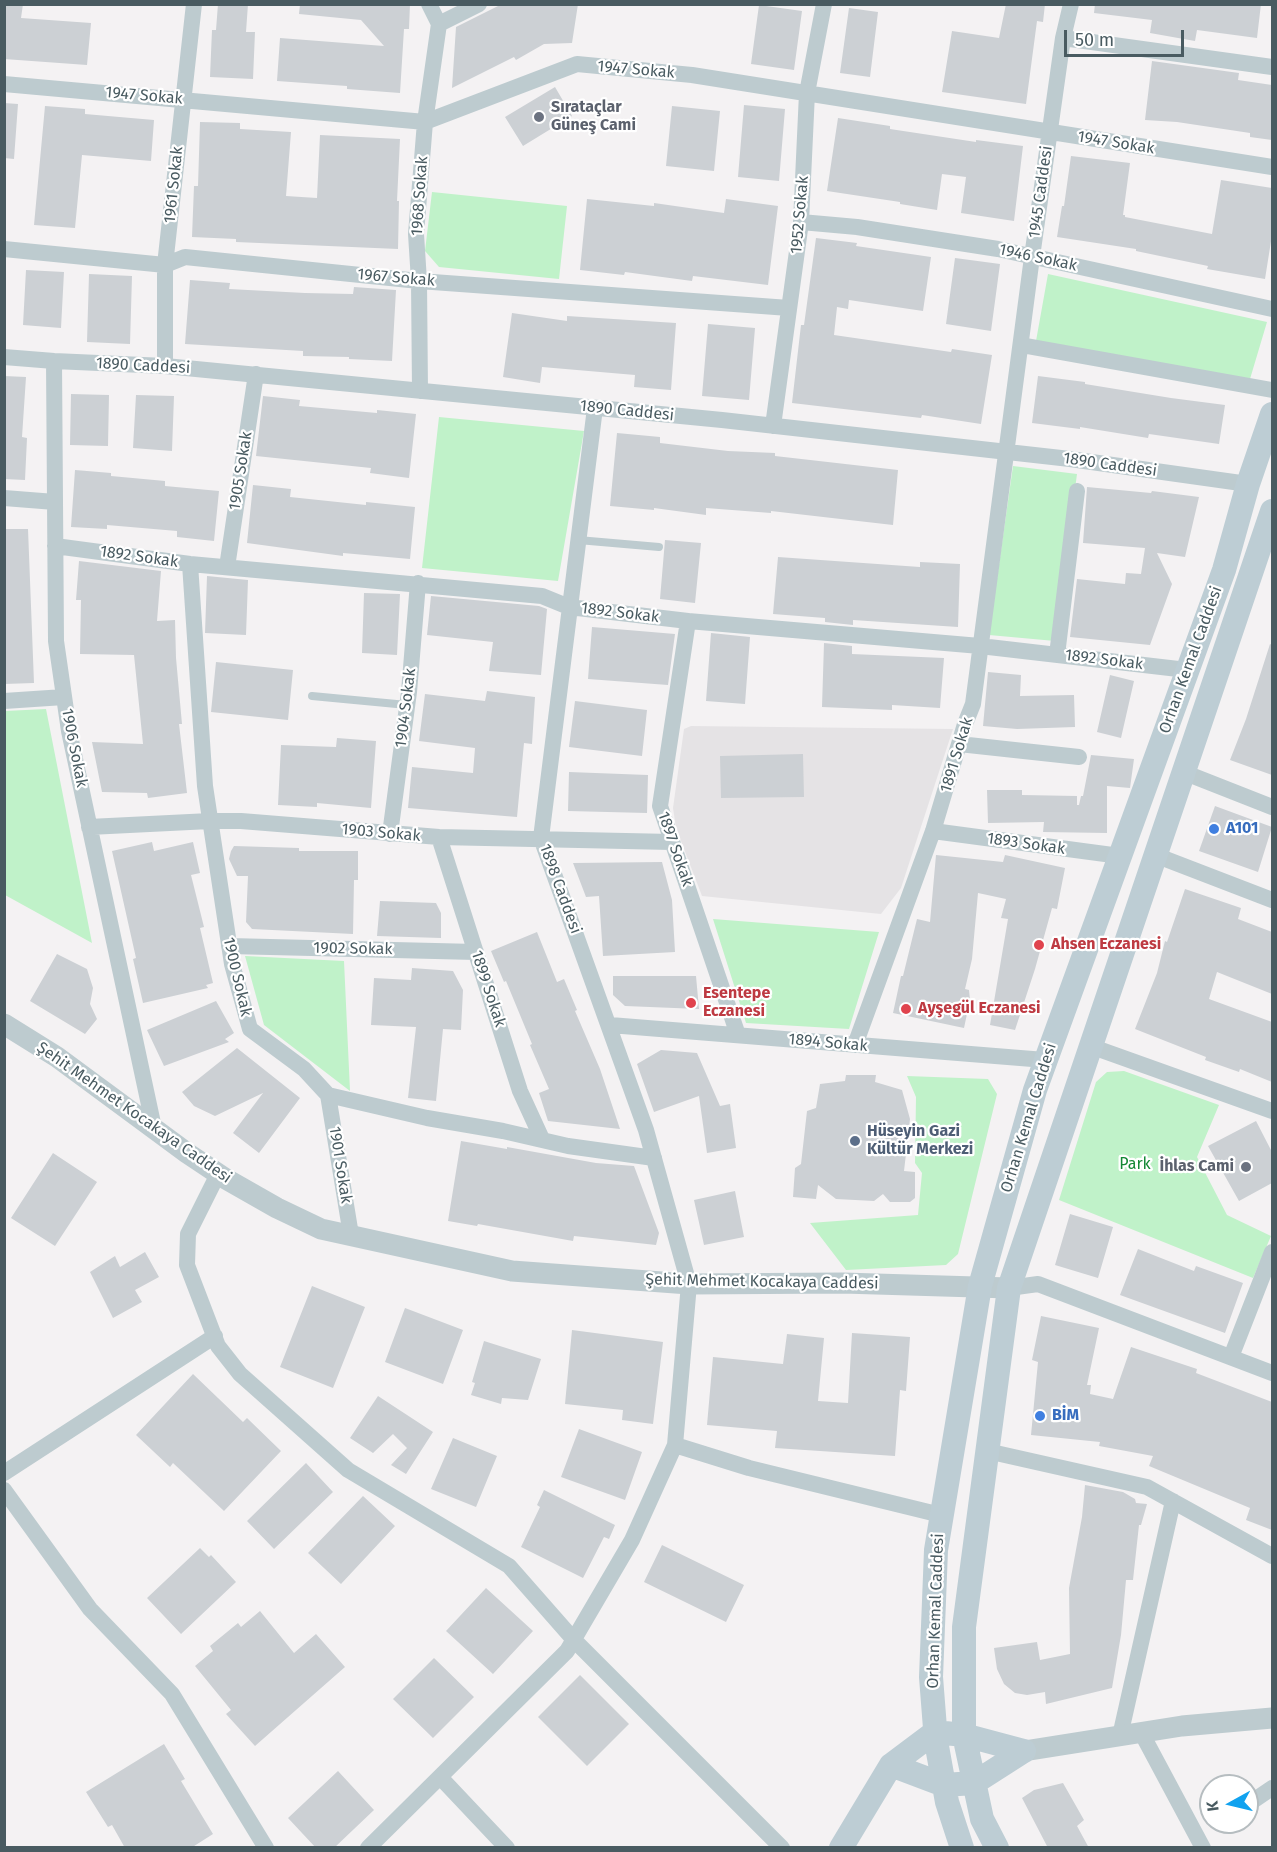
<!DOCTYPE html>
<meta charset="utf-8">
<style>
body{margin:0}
#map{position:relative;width:1277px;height:1852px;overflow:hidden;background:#f4f2f3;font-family:"Fira Sans",sans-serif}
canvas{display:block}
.frame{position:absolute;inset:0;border:6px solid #495b61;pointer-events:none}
.north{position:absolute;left:1199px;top:1774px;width:60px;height:60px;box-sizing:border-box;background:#fff;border:2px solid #b6bdc0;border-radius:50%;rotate:262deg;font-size:16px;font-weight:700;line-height:24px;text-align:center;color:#495b61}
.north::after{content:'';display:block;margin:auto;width:21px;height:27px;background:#11a2ef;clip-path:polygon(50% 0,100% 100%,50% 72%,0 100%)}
.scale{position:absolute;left:1064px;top:30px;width:120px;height:27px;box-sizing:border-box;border:3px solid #495b61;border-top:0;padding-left:8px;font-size:18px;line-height:21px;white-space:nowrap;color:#495b61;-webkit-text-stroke:4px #fff;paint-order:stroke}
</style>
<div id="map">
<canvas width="1277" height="1852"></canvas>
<div class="frame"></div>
<div class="north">K</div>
<div class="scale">50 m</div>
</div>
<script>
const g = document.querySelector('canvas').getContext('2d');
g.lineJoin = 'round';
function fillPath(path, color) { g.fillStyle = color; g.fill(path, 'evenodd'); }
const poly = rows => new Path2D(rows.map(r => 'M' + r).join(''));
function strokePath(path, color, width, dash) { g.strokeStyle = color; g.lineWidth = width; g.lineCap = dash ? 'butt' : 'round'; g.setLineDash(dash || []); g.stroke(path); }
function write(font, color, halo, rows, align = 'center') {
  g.font = font + ' "Fira Sans",sans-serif'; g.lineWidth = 4.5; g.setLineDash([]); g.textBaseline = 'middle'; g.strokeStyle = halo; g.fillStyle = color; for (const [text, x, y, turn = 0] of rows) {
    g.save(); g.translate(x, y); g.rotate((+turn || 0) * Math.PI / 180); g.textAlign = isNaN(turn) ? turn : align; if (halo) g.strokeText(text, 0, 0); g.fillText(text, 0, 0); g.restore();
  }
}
const education = poly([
 [691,726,953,729,901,888,881,914,702,896,676,828,673,808,684,729]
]);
const green = poly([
 [432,192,567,206,559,279,439,267,425,251],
 [1048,274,1267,322,1250,379,1036,341],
 [439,417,584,431,558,581,422,568],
 [1013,466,1077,474,1055,641,989,635],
 [46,709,92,943,5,895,5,711],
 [713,919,879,932,849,1029,746,1023],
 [245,956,344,961,350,1091,264,1025],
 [1124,1071,1219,1105,1197,1157,1227,1215,1271,1236,1253,1278,1059,1200,1096,1082,1107,1072],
 [907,1076,988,1079,997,1094,958,1254,946,1265,846,1270,810,1223,918,1215,922,1173,915,1163,916,1097]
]);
const building = poly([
 [4,4,23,4,21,18,91,23,87,65,4,59],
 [218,4,248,4,246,32,255,32,253,79,210,77,212,30,216,30],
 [300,4,410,4,409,29,404,29,400,93,347,89,347,86,277,81,280,38,384,46,361,20,299,14],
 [502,4,578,4,572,43,544,44,516,60,514,57,452,88,456,27],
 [1006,4,1045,4,1043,22,1037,21,1026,104,942,92,952,31,999,38],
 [1095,4,1261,4,1257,38,1197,30,1195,41,1150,33,1152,20,1094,13],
 [759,5,802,11,794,70,751,64],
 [849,8,878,12,870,77,840,73],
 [1152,61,1239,73,1238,80,1272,85,1272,140,1250,137,1250,133,1177,122,1145,120],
 [555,87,572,116,523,146,505,117],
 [4,103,18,104,14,159,4,158],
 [744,105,785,109,779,181,738,177],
 [45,106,85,109,85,114,154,120,151,161,82,155,75,228,34,225],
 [672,106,720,111,714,171,666,166],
 [838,118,890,126,890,129,976,142,976,140,1023,146,1014,221,961,213,966,177,942,174,937,210,900,204,900,202,827,191],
 [200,122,240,123,240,129,291,132,286,196,317,198,320,135,400,139,397,201,399,201,398,249,236,242,236,239,192,237,194,186,198,186],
 [1071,156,1130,163,1123,215,1125,215,1125,217,1212,234,1221,180,1272,188,1272,235,1265,279,1207,269,1208,266,1136,251,1136,249,1057,237,1062,206,1064,206],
 [587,199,654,206,654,203,724,213,726,199,778,206,768,285,693,276,692,281,625,272,624,275,580,270],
 [816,238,857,243,856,246,931,257,923,311,849,300,848,309,837,307,834,335,951,352,952,349,992,355,981,424,922,415,921,418,792,403,801,325,804,325],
 [955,258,1000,264,991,331,946,324],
 [26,270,64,272,61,328,23,325],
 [89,274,132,276,130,344,87,342],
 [190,280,230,283,229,289,305,293,353,294,354,287,396,290,392,361,349,359,349,357,303,356,303,351,185,344],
 [512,313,567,321,567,316,676,323,671,390,634,387,635,375,542,367,540,383,503,377],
 [708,324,755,328,749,400,702,396],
 [4,376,26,377,22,437,27,438,25,480,4,479],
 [1038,376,1085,382,1085,384,1171,398,1225,405,1219,444,1149,434,1148,438,1080,427,1080,429,1032,423],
 [71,394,109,395,108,446,70,445],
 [136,395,174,396,172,451,133,448],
 [263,396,300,400,299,406,377,413,377,410,416,414,409,478,370,473,371,468,256,456],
 [617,433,660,437,660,443,728,451,775,453,775,456,898,470,893,525,771,511,771,513,706,508,706,515,654,508,654,510,610,506],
 [75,470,111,473,111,476,165,481,165,486,219,491,214,541,177,537,177,531,107,525,107,529,71,527],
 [253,485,291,489,290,497,366,505,366,502,415,507,410,559,343,553,343,556,247,543],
 [1087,487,1151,493,1152,491,1199,497,1185,557,1157,553,1172,584,1150,645,1070,637,1077,579,1125,584,1126,573,1141,574,1145,548,1083,543],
 [4,529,28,529,34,683,4,684],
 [665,540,701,543,695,603,660,599],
 [778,557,920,567,920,562,960,564,958,627,853,620,853,625,825,622,825,618,773,614],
 [79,561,161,571,157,621,175,620,176,658,182,724,179,724,187,793,148,798,147,793,102,792,92,742,143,744,134,655,80,654,81,600,76,600],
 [207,576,248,580,246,635,205,633],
 [364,593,400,594,397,655,362,653],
 [431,596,539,606,547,609,541,675,489,671,493,642,427,635],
 [592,627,675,634,668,685,588,679],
 [711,633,750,637,745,704,706,701],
 [824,643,852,646,852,654,944,658,940,708,892,705,892,710,822,707],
 [1270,644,1272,645,1272,775,1230,760,1246,719],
 [216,662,293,670,288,720,211,712],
 [988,672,1021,675,1020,696,1074,695,1075,727,1017,729,983,726],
 [1110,675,1134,681,1121,738,1097,732],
 [487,691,535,697,532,744,524,743,517,817,408,808,412,767,473,773,475,748,419,741,425,694,485,701],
 [575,701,647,710,642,756,569,747],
 [337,738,376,741,371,808,317,803,317,807,278,805,281,745,336,747],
 [803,754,804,797,721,798,720,756],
 [1091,755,1134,759,1130,788,1107,786,1107,833,1043,832,1044,822,988,823,987,790,1022,790,1022,795,1077,796,1077,805,1079,805,1081,796,1083,796],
 [569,772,648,775,647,813,568,811],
 [1215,806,1272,827,1258,872,1199,851],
 [152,842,154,851,193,842,200,873,191,875,204,927,200,928,213,983,206,985,208,988,143,1003,133,959,136,958,112,851],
 [234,846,299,848,299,851,358,851,358,880,354,880,353,934,252,929,246,922,248,876,237,876,229,859,231,851],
 [936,855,1003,862,1005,855,1065,868,1057,909,1052,908,1035,969,1015,1030,990,1025,1008,919,1001,918,1006,899,978,893,972,959,965,989,969,990,970,1000,964,1028,893,1013,901,976,903,976,917,919,930,922],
 [662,862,672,900,675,952,603,956,599,896,586,897,573,863],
 [1185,889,1241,908,1238,919,1272,932,1272,994,1217,972,1209,999,1272,1022,1272,1082,1240,1069,1239,1072,1205,1060,1206,1057,1135,1029,1157,973,1165,941,1167,942],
 [380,901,436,903,441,913,441,938,377,936],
 [537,932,557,982,564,979,577,1010,575,1011,600,1069,620,1129,548,1121,539,1093,549,1089,530,1045,532,1044,506,981,504,982,491,951],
 [57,954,87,969,93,988,90,1004,97,1019,85,1034,30,1001],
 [412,968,453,971,463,990,461,1030,443,1029,436,1101,408,1098,416,1027,371,1025,374,978,411,980],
 [613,976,696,976,699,1009,625,1006,613,995],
 [216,1001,234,1033,225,1039,229,1042,164,1066,147,1030],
 [237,1048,300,1098,259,1153,233,1133,263,1093,215,1116,194,1106,182,1092],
 [661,1050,697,1053,720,1106,730,1104,736,1148,707,1153,699,1096,654,1112,637,1064],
 [846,1075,876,1075,875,1082,902,1090,910,1119,904,1171,915,1172,915,1198,910,1202,890,1202,883,1194,874,1201,836,1199,818,1185,816,1199,793,1197,795,1168,801,1164,807,1111,816,1108,820,1084,845,1081],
 [1256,1121,1272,1152,1272,1183,1239,1201,1208,1146],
 [461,1141,507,1149,507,1147,596,1163,634,1166,659,1233,656,1245,574,1236,573,1241,478,1224,477,1226,448,1221],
 [53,1153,97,1182,55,1246,11,1218],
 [735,1191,744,1237,704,1245,694,1200],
 [1070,1214,1113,1227,1098,1278,1055,1265],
 [1138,1249,1194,1271,1196,1266,1243,1283,1225,1333,1120,1295],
 [145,1252,159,1277,135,1290,142,1302,113,1318,90,1272,115,1256,120,1267],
 [312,1286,365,1307,333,1388,280,1367],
 [405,1308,463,1330,443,1384,385,1362],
 [1041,1316,1099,1328,1087,1385,1091,1385,1090,1394,1113,1399,1131,1347,1197,1369,1196,1373,1272,1402,1272,1530,1246,1520,1250,1508,1149,1466,1153,1456,1099,1446,1100,1442,1031,1435,1038,1362,1032,1360],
 [572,1330,663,1342,653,1424,622,1420,623,1410,565,1404],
 [852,1333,910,1337,906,1391,900,1390,895,1456,775,1448,777,1431,707,1425,713,1357,783,1364,787,1334,824,1338,818,1401,848,1403],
 [484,1341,541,1359,528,1400,502,1398,501,1404,471,1395,475,1383,472,1382],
 [193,1374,243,1422,247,1418,281,1451,224,1511,173,1463,170,1467,136,1435],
 [378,1396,433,1432,406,1474,391,1465,407,1448,393,1434,373,1453,350,1438],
 [579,1429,642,1452,625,1500,561,1477],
 [453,1438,497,1456,476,1507,431,1489],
 [306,1463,333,1492,274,1549,247,1521],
 [1085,1485,1123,1492,1135,1499,1136,1503,1147,1504,1141,1525,1139,1525,1133,1580,1126,1580,1121,1635,1112,1688,1046,1704,1045,1692,1027,1695,1015,1693,1004,1684,997,1669,994,1648,1037,1642,1040,1660,1070,1654,1069,1588,1082,1517],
 [544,1490,615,1525,609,1539,604,1537,583,1578,521,1547,540,1507,537,1505],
 [363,1496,395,1526,341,1584,308,1553],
 [662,1545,744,1585,726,1622,644,1582],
 [200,1548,209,1557,211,1555,236,1582,181,1634,147,1598],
 [486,1588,533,1631,493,1674,446,1631],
 [260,1611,294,1653,316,1634,345,1667,255,1746,226,1714,231,1710,195,1666,213,1651,210,1646,238,1623,241,1627],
 [434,1658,474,1697,433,1738,393,1699],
 [580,1675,629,1724,587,1766,538,1717],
 [164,1744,185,1779,181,1781,213,1834,191,1848,125,1848,112,1825,108,1827,86,1792],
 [338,1771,374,1810,334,1848,316,1848,288,1818],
 [1063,1783,1084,1820,1077,1826,1089,1848,1048,1848,1022,1798,1034,1790]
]);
const service = poly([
 [578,540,659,547],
 [312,696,407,705]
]);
const minor = poly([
 [439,24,479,4],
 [1063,38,1272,67],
 [4,84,425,122,577,64,692,75,1272,167],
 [801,222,857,227,998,249,1272,309],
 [4,249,165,265,185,257,419,281,789,308],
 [1021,345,1272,390],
 [4,357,54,361,165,366,722,420,1070,459,1248,484],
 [54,361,56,641,69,731,154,1128],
 [165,366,165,265,194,4],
 [420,391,419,281,416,234,425,122,439,24,429,4],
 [773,426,801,222,807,93,824,4],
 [4,498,55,502],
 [55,546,190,564,542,596,569,607,688,621,980,646,1187,670],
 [190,564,205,786,232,964,250,1029,304,1069,328,1095,427,1118,503,1131,568,1146,654,1158],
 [227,567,256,374],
 [688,621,660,806,738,1035],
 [1057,655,1077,491],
 [4,701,64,697],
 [959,744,1079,757],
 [1183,772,1272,807],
 [89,827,210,821,241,821,439,837,672,842],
 [933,831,1120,856],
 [390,834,409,692,418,583],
 [439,837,520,1091,542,1139],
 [1155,855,1272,900],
 [229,946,476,952],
 [610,1025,1045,1060],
 [855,1045,933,831,965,724,973,704,1032,257,1063,38,1071,4],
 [1090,1046,1272,1111],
 [328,1095,351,1235],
 [218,1174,188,1234,187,1265,218,1346,240,1374,348,1470,509,1566,574,1640,782,1848],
 [1009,1288,1038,1284,1272,1373],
 [1231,1357,1272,1252],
 [675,1445,749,1468,941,1515],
 [987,1451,1147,1487,1272,1556],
 [4,1473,215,1336],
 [4,1490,90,1609,172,1694,266,1848],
 [1141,1732,1203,1848],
 [1120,1736,1173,1501],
 [440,1777,507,1848],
 [1247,1805,1272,1788],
 [368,1848,567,1651,632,1540,675,1445,689,1284,646,1130,541,838,595,408]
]);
const tertiary = poly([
 [4,1024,57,1057,187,1153,226,1179,277,1208,321,1229,512,1271,689,1284,843,1283,1009,1288],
 [1024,1751,1182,1726,1272,1718]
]);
const secondary = poly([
 [891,1765,944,1785,974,1783,1024,1751],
 [841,1848,891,1765,935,1732,964,1735,1024,1751],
 [962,1848,947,1802,936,1741,931,1677,936,1550,980,1286,1035,1090,1224,570,1248,484,1272,414],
 [997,1848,982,1819,964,1735,964,1627,1009,1288,1272,511]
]);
const markers = [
 [539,117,6,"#6b7280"],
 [1214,829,6,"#3f7fe0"],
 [1039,945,6,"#e0444e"],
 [691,1003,6,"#e0444e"],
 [906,1009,6,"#e0444e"],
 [855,1141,6,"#5c6f8a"],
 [1246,1167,6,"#6b7280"],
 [1040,1416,6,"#3f7fe0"]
];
const streetNames = [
 ["1947 Sokak",636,70,5],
 ["1947 Sokak",144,96,5],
 ["1947 Sokak",1116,143,9],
 ["1961 Sokak",174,185,-84],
 ["1945 Caddesi",1041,192,-82],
 ["1968 Sokak",420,196,-86],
 ["1952 Sokak",800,215,-85],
 ["1946 Sokak",1038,258,12],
 ["1967 Sokak",396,278,5],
 ["1890 Caddesi",143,366,3],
 ["1890 Caddesi",627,411,6],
 ["1890 Caddesi",1110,465,8],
 ["1905 Sokak",241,471,-81],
 ["1892 Sokak",139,557,8],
 ["1892 Sokak",620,613,7],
 ["1892 Sokak",1104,660,7],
 ["Orhan Kemal Caddesi",1191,660,-70],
 ["1904 Sokak",406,708,-83],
 ["1906 Sokak",74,748,79],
 ["1891 Sokak",957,755,-73],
 ["1903 Sokak",381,833,5],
 ["1893 Sokak",1026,844,8],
 ["1897 Sokak",675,849,71],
 ["1898 Caddesi",560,889,70],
 ["1902 Sokak",353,949,1],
 ["1900 Sokak",237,977,77],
 ["1899 Sokak",488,989,72],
 ["1894 Sokak",828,1043,5],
 ["Şehit Mehmet Kocakaya Caddesi",134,1113,35],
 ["Orhan Kemal Caddesi",1029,1118,-73],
 ["1901 Sokak",340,1165,81],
 ["Şehit Mehmet Kocakaya Caddesi",762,1282,1],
 ["Orhan Kemal Caddesi",936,1611,-88]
];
const worshipNames = [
 ["Sırataçlar",551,108],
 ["Güneş Cami",551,126],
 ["İhlas Cami",1234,1167,"right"]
];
const shopNames = [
 ["A101",1226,829],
 ["BİM",1052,1416]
];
const healthNames = [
 ["Ahsen Eczanesi",1051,945],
 ["Esentepe",703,994],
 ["Eczanesi",703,1012],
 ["Ayşegül Eczanesi",918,1009]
];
const serviceNames = [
 ["Hüseyin Gazi",867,1132],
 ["Kültür Merkezi",867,1150]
];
const parkNames = [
 ["Park",1135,1165]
];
fillPath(education, '#e5e3e5');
fillPath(green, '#c0f2c9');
fillPath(building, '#ccd0d4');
strokePath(service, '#bdcbcf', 8);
strokePath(minor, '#bdcbcf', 16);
strokePath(tertiary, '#bdcbcf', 21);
strokePath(secondary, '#bdcdd4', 24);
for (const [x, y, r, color] of markers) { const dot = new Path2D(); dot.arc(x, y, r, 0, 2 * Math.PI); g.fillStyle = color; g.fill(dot); strokePath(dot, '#fff', 2); }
write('16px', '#495b61', '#fff', streetNames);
write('bold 16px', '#5b616d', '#fff', worshipNames, 'left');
write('bold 16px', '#366cbe', '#fff', shopNames, 'left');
write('bold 16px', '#be3a42', '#fff', healthNames, 'left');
write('bold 16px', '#4e5e75', '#fff', serviceNames, 'left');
write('16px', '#138834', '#fff', parkNames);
</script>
